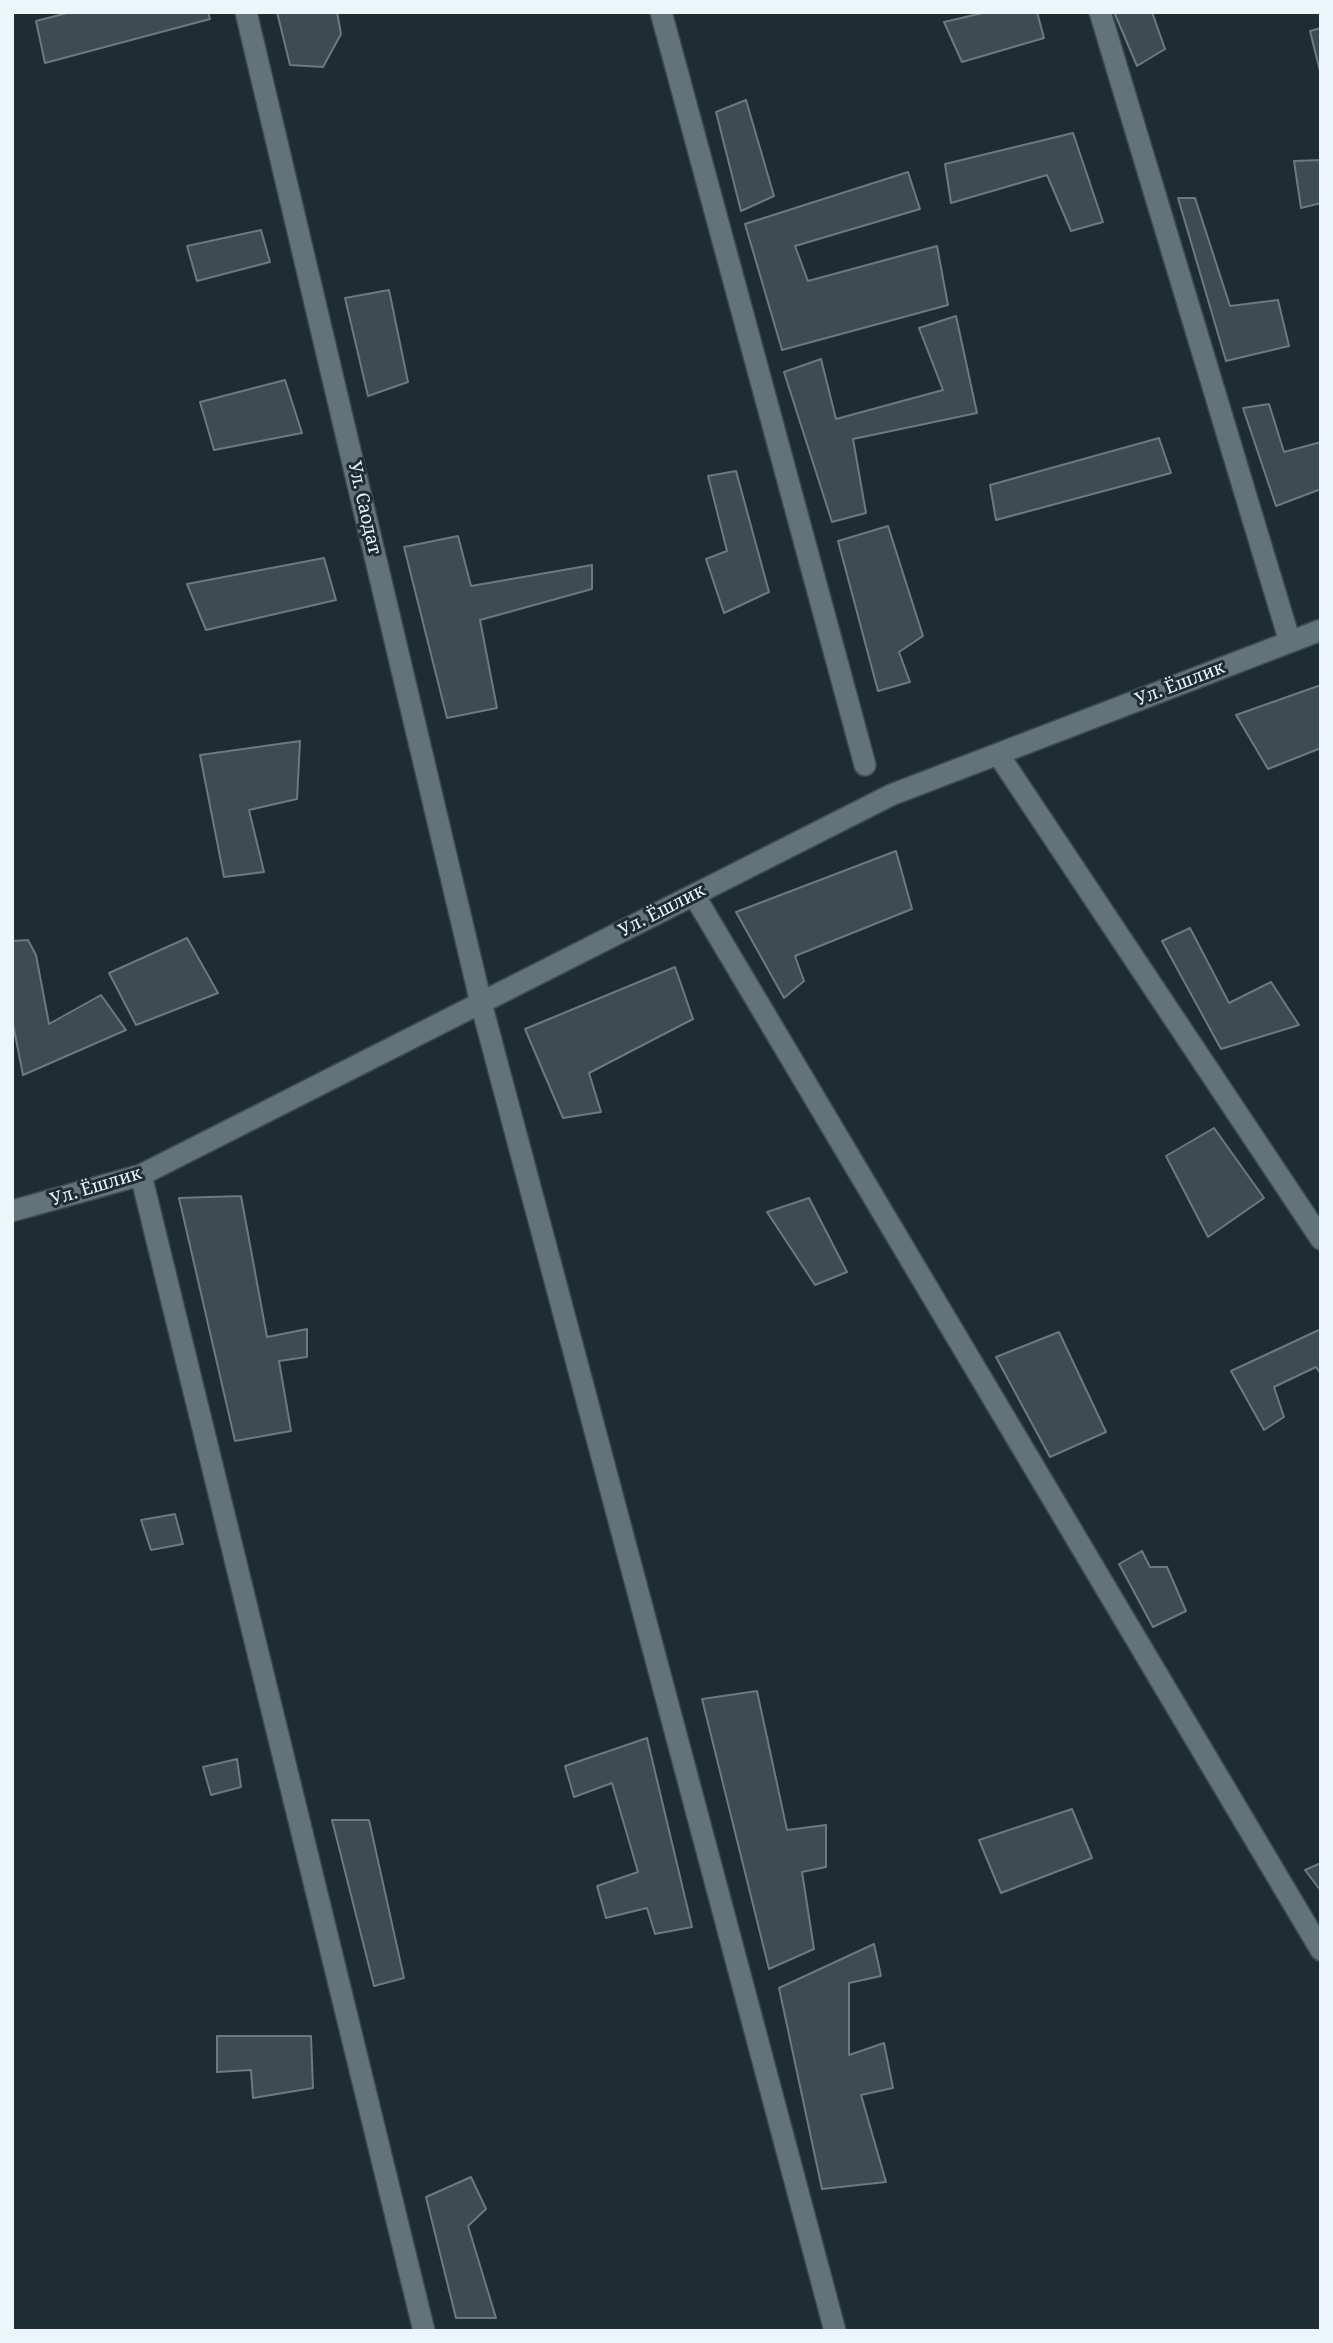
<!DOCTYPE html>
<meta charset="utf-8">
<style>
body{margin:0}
#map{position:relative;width:1333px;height:2343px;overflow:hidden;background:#1d2d33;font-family:"Noto Serif",serif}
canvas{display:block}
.frame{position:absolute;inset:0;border:14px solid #ecf6fa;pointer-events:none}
</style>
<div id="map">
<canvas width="1333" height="2343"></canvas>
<div class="frame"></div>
</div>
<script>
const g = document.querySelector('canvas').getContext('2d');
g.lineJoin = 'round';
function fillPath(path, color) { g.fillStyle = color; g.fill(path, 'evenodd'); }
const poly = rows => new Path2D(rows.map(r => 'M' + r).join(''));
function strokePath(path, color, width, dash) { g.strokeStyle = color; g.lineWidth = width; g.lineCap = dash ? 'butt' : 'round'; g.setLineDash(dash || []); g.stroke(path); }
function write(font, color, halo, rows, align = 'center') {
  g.font = font + ' "Noto Serif",serif'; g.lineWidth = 6; g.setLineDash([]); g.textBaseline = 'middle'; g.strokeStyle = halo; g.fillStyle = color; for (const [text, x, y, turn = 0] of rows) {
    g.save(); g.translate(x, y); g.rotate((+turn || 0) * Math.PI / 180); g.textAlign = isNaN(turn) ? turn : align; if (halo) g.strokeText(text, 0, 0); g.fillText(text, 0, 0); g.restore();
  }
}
const building = poly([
 [71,12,208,12,210,19,45,63,36,21,71,12],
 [277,12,337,12,341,34,323,67,290,65,277,12],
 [987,12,1037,12,1044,38,962,62,944,22,987,12],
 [1114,12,1152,12,1165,49,1137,66,1114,12],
 [1321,28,1321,75,1310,31,1321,28],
 [746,100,774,196,741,211,716,112,746,100],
 [1073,133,1103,222,1071,231,1047,175,951,203,945,164,1073,133],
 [1321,160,1321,203,1301,208,1294,161,1321,160],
 [908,172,920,209,795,246,808,281,937,246,948,305,782,350,745,224,908,172],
 [1178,198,1195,198,1230,306,1278,300,1289,346,1226,361,1178,198],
 [261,230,270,262,197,281,187,246,261,230],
 [389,290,408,382,368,396,345,298,389,290],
 [956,316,977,413,853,439,866,513,832,522,784,372,821,359,836,419,943,390,919,328,956,316],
 [285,380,302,433,214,450,200,402,285,380],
 [1269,404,1284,452,1321,442,1321,489,1276,506,1243,408,1269,404],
 [1159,438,1171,473,996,520,990,485,1159,438],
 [736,471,769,592,724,613,706,559,727,551,708,476,736,471],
 [888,526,923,636,899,652,910,682,878,691,838,541,888,526],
 [458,536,471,586,592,565,592,589,480,620,497,708,447,718,404,547,458,536],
 [324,558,336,600,206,630,187,584,324,558],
 [1321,685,1321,748,1268,769,1236,715,1321,685],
 [300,741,297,799,249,810,264,872,224,877,200,755,300,741],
 [896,851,912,909,795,956,804,981,784,998,736,912,896,851],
 [1190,928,1229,1003,1271,982,1299,1025,1221,1049,1162,941,1190,928],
 [187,938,218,993,136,1025,109,973,187,938],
 [28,940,36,955,49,1024,101,995,126,1030,23,1075,12,1019,12,941,28,940],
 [675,967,693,1019,589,1073,601,1112,563,1118,525,1029,675,967],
 [1214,1128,1264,1198,1208,1237,1166,1156,1214,1128],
 [241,1196,267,1337,307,1329,307,1357,279,1361,291,1431,235,1441,179,1198,241,1196],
 [809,1198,847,1272,815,1285,767,1212,809,1198],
 [1321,1329,1321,1374,1316,1367,1274,1387,1284,1417,1264,1430,1231,1371,1321,1329],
 [1059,1332,1106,1432,1050,1457,996,1357,1059,1332],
 [175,1514,183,1544,151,1550,141,1520,175,1514],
 [1142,1551,1150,1567,1167,1567,1186,1611,1153,1627,1119,1564,1142,1551],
 [757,1691,787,1830,826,1825,826,1867,802,1872,814,1949,769,1969,702,1699,757,1691],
 [647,1738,692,1927,655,1934,647,1908,606,1918,597,1886,638,1872,612,1783,574,1797,565,1766,647,1738],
 [237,1759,241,1787,211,1795,203,1767,237,1759],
 [1072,1809,1092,1858,1001,1893,979,1840,1072,1809],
 [332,1820,369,1820,404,1978,374,1986,332,1820],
 [1321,1863,1321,1891,1305,1870,1321,1863],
 [874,1944,881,1976,849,1983,849,2055,884,2043,893,2088,861,2095,886,2182,822,2189,779,1988,874,1944],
 [217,2036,311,2036,313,2088,253,2098,251,2070,217,2072,217,2036],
 [471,2177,486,2209,468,2226,496,2318,456,2318,426,2197,471,2177]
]);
const street = poly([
 [246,12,481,1003,835,2331],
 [661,12,865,765],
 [1100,12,1290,642],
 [998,754,1321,1239],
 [694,895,1321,1950],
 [141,1175,424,2331],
 [12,1211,141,1175,891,795,1321,630]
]);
const streetNames = [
 ["Ул. Саодат",364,508,77],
 ["Ул. Ёшлик",1180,684,-21],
 ["Ул. Ёшлик",662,911,-27],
 ["Ул. Ёшлик",96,1187,-17]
];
fillPath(building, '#3c4c52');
strokePath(building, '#697a81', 2);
strokePath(street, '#3d4b50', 24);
strokePath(street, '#62737a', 21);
write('18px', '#ecf6fa', '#1d2d33', streetNames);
</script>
